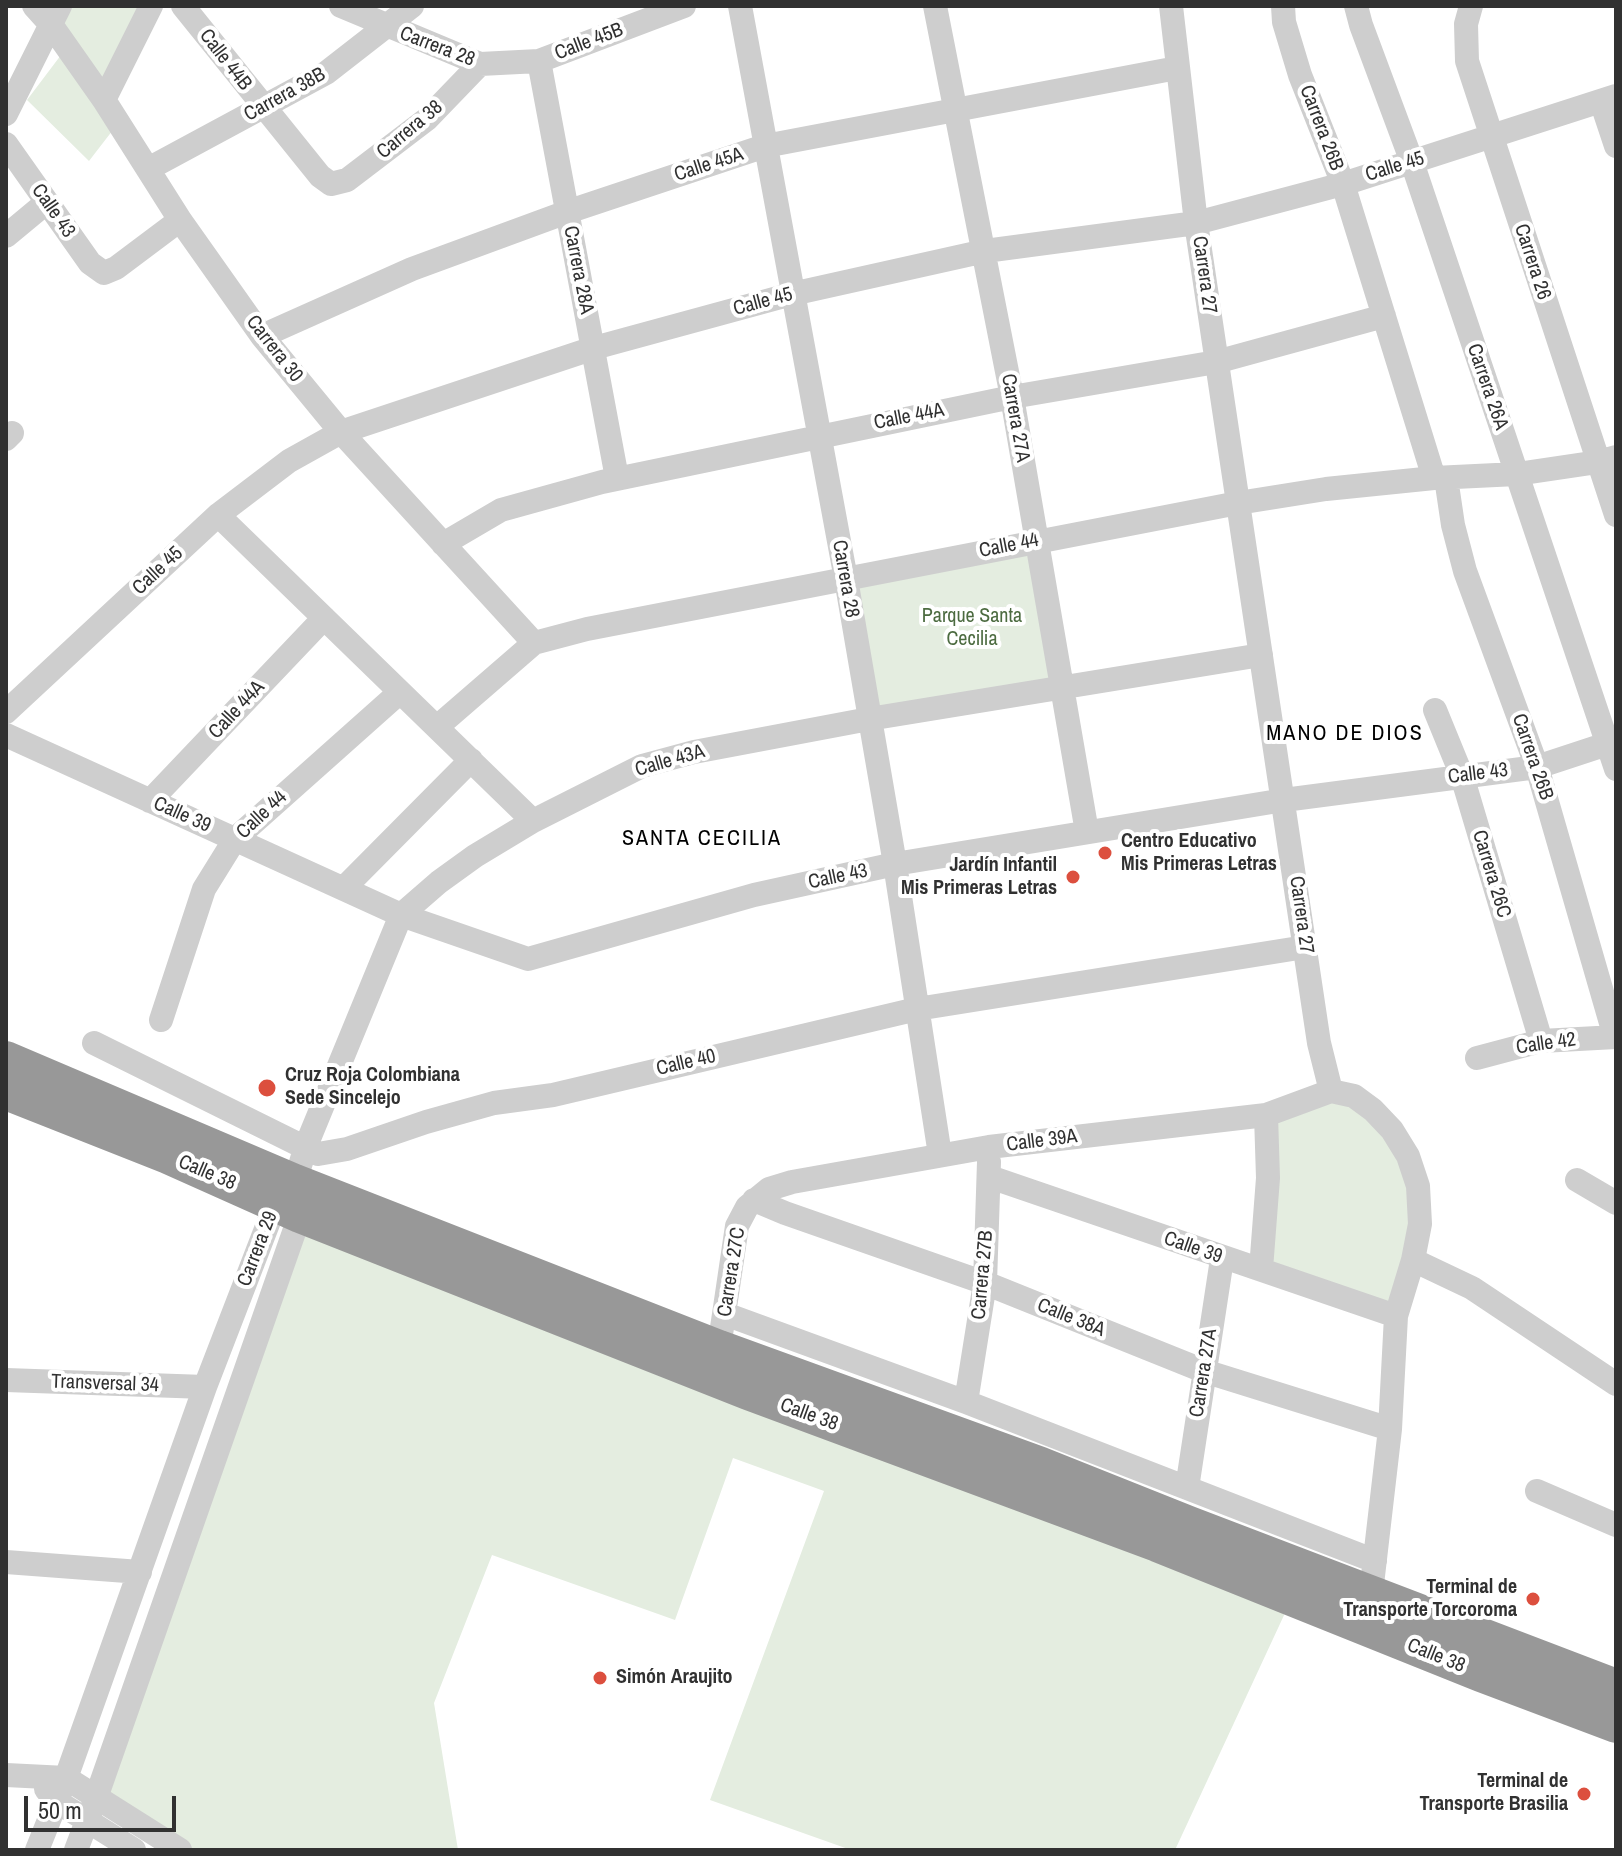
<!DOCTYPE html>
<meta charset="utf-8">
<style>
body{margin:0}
#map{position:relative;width:1622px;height:1856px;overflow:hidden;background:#fff;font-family:"Archivo Narrow",sans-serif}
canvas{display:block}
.frame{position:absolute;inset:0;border:8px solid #313131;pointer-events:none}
.scale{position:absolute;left:24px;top:1796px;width:152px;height:36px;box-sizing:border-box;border:4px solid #313131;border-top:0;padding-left:10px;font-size:24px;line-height:28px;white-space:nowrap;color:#313131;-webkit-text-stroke:6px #fff;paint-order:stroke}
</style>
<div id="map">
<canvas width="1622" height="1856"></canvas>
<div class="frame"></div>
<div class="scale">50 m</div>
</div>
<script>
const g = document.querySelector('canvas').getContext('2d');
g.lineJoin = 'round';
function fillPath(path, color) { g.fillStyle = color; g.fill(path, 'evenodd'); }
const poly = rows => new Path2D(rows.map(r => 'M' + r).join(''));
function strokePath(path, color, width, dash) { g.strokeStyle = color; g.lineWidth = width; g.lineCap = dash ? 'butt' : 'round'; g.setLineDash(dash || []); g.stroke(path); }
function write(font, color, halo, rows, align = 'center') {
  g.font = font + ' "Archivo Narrow",sans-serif'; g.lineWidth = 8; g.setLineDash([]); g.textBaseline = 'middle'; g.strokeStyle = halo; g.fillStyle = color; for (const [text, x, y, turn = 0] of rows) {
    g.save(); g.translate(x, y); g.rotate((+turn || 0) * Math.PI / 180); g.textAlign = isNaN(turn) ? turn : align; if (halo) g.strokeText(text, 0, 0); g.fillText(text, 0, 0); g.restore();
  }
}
const green = poly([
 [60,6,151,6,104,100,52,26],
 [61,55,116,126,89,161,27,100],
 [1036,541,1060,687,869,719,846,579],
 [1354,1096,1418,1186,1396,1316,1261,1269,1266,1115],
 [300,1215,1292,1598,1175,1850,851,1850,710,1800,824,1491,733,1458,675,1620,492,1555,434,1703,458,1850,180,1850,97,1795]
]);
const minor = poly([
 [34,6,52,26,104,100,180,220,262,336,341,432,534,643],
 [183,6,320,176,331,184,347,180,427,119,480,64],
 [341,6,480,64,539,61,684,6],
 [740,6,846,579,895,864,940,1155],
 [935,6,1012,397,1087,832],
 [1171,6,1196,223,1319,1043,1331,1091,1354,1096,1373,1110,1392,1130,1408,1156,1418,1186,1420,1224,1413,1260,1396,1316,1390,1429,1371,1593],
 [1283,6,1284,22,1300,75,1343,184,1434,478],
 [1356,6,1361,25,1412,162,1616,769],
 [1471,6,1466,24,1467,61,1616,515],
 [539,61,617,478],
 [104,100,151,6],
 [1601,101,1616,146],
 [6,114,60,6],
 [6,144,90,263,104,273,116,268,180,220],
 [148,169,326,73,412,6],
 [6,236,47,202],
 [262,336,412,269,567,212,765,146,1177,68],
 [6,439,12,433],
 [1446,478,1453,525,1465,571,1537,767,1615,1037],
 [218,515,533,821],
 [443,544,501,510,602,482,1012,397,1216,362,1384,316],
 [1435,710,1462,776,1541,1041],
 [6,712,218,515,289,461,341,432,594,348,792,294,985,251,1196,223,1343,184,1616,96],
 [437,727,534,643,587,629,1238,503,1326,489,1434,478,1517,474,1598,462,1616,457],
 [6,735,401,915,528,959,754,895,895,864,1284,800,1537,767,1616,741],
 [150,801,324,618],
 [344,888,471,760],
 [161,1020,204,889,235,839,400,692],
 [94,1043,318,1154,347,1149,426,1122,494,1103,553,1095,917,1009,1305,947],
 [1477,1058,1541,1041,1616,1037],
 [990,1177,1396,1316],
 [1577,1180,1616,1203],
 [754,1200,785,1213,985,1283,1204,1371,1390,1429],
 [1413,1260,1472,1288,1616,1384],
 [1261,1269,1268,1178,1266,1115],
 [725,1314,966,1402,1375,1561],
 [719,1348,737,1226,747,1207,769,1189,792,1182,989,1147,1266,1115,1331,1091],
 [6,1380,205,1387],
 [966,1402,985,1283,989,1162],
 [1187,1488,1222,1259],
 [1537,1491,1616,1525],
 [6,1562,140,1572],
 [6,1775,66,1778,180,1850],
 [46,1789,56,1801,134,1850],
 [37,1850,66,1778,205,1387,276,1203,283,1194],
 [76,1850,97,1795,300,1215,295,1182,306,1146,401,915,439,882,475,856,533,821,642,766,694,752,869,719,1261,655]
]);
const highway = poly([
 [6,1059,295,1182,719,1348,1041,1465,1189,1524,1616,1687],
 [6,1092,168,1156,300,1215,748,1392,1157,1544,1481,1674,1616,1725]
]);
const markers = [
 [1105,853,8,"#dc4f3e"],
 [1073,877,8,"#dc4f3e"],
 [267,1088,10,"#dc4f3e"],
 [1533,1599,8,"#dc4f3e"],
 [600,1678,8,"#dc4f3e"],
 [1584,1794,8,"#dc4f3e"]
];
const streetNames = [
 ["Calle 45B",589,42,-21],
 ["Carrera 28",437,47,21],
 ["Calle 44B",225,60,52],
 ["Carrera 38B",285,95,-29],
 ["Carrera 26B",1321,128,69],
 ["Carrera 38",410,130,-40],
 ["Calle 45A",709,165,-18],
 ["Calle 45",1395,167,-17],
 ["Calle 43",53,211,55],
 ["Carrera 26",1532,262,72],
 ["Carrera 28A",578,270,79],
 ["Carrera 27",1204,275,82],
 ["Calle 45",763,302,-15],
 ["Carrera 30",274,349,52],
 ["Carrera 26A",1487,387,71],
 ["Calle 44A",909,417,-11],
 ["Carrera 27A",1015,418,80],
 ["Calle 44",1009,546,-11],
 ["Calle 45",158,571,-43],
 ["Carrera 28",845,579,80],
 ["Calle 44A",237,710,-47],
 ["Carrera 26B",1532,757,71],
 ["Calle 43A",670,761,-16],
 ["Calle 43",1478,774,-7],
 ["Calle 39",182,815,24],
 ["Calle 44",262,815,-43],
 ["Carrera 26C",1491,874,73],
 ["Calle 43",838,877,-12],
 ["Carrera 27",1301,915,82],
 ["Calle 42",1546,1044,-8],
 ["Calle 40",686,1063,-13],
 ["Calle 39A",1042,1141,-7],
 ["Calle 38",207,1173,23],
 ["Calle 39",1193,1248,19],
 ["Carrera 29",258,1249,-69],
 ["Carrera 27C",732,1272,-81],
 ["Carrera 27B",983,1275,-85],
 ["Calle 38A",1071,1318,22],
 ["Carrera 27A",1204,1373,-81],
 ["Transversal 34",105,1384,2],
 ["Calle 38",809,1415,20],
 ["Calle 38",1436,1656,22]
];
const parkNames = [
 ["Parque Santa",972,617],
 ["Cecilia",972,640]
];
const poiNames = [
 ["Centro Educativo",1121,842],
 ["Mis Primeras Letras",1121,865],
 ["Jardín Infantil",1057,866,"right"],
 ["Mis Primeras Letras",1057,889,"right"],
 ["Cruz Roja Colombiana",285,1076],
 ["Sede Sincelejo",285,1099],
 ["Terminal de",1517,1588,"right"],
 ["Transporte Torcoroma",1517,1611,"right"],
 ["Simón Araujito",616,1678],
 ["Terminal de",1568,1782,"right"],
 ["Transporte Brasilia",1568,1805,"right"]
];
const neighbourhoodNames = [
 ["MANO DE DIOS",1345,734],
 ["SANTA CECILIA",702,839]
];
fillPath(green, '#e4ede0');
strokePath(minor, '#cecece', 24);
strokePath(highway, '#989898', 36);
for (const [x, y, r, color] of markers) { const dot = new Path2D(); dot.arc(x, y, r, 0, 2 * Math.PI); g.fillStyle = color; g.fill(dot); strokePath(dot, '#fff', 3); }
write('20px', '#313131', '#fff', streetNames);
write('20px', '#4c6b40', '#fff', parkNames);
write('bold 20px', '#313131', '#fff', poiNames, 'left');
g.letterSpacing = '2px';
write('22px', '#000', '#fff', neighbourhoodNames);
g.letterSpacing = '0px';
</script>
